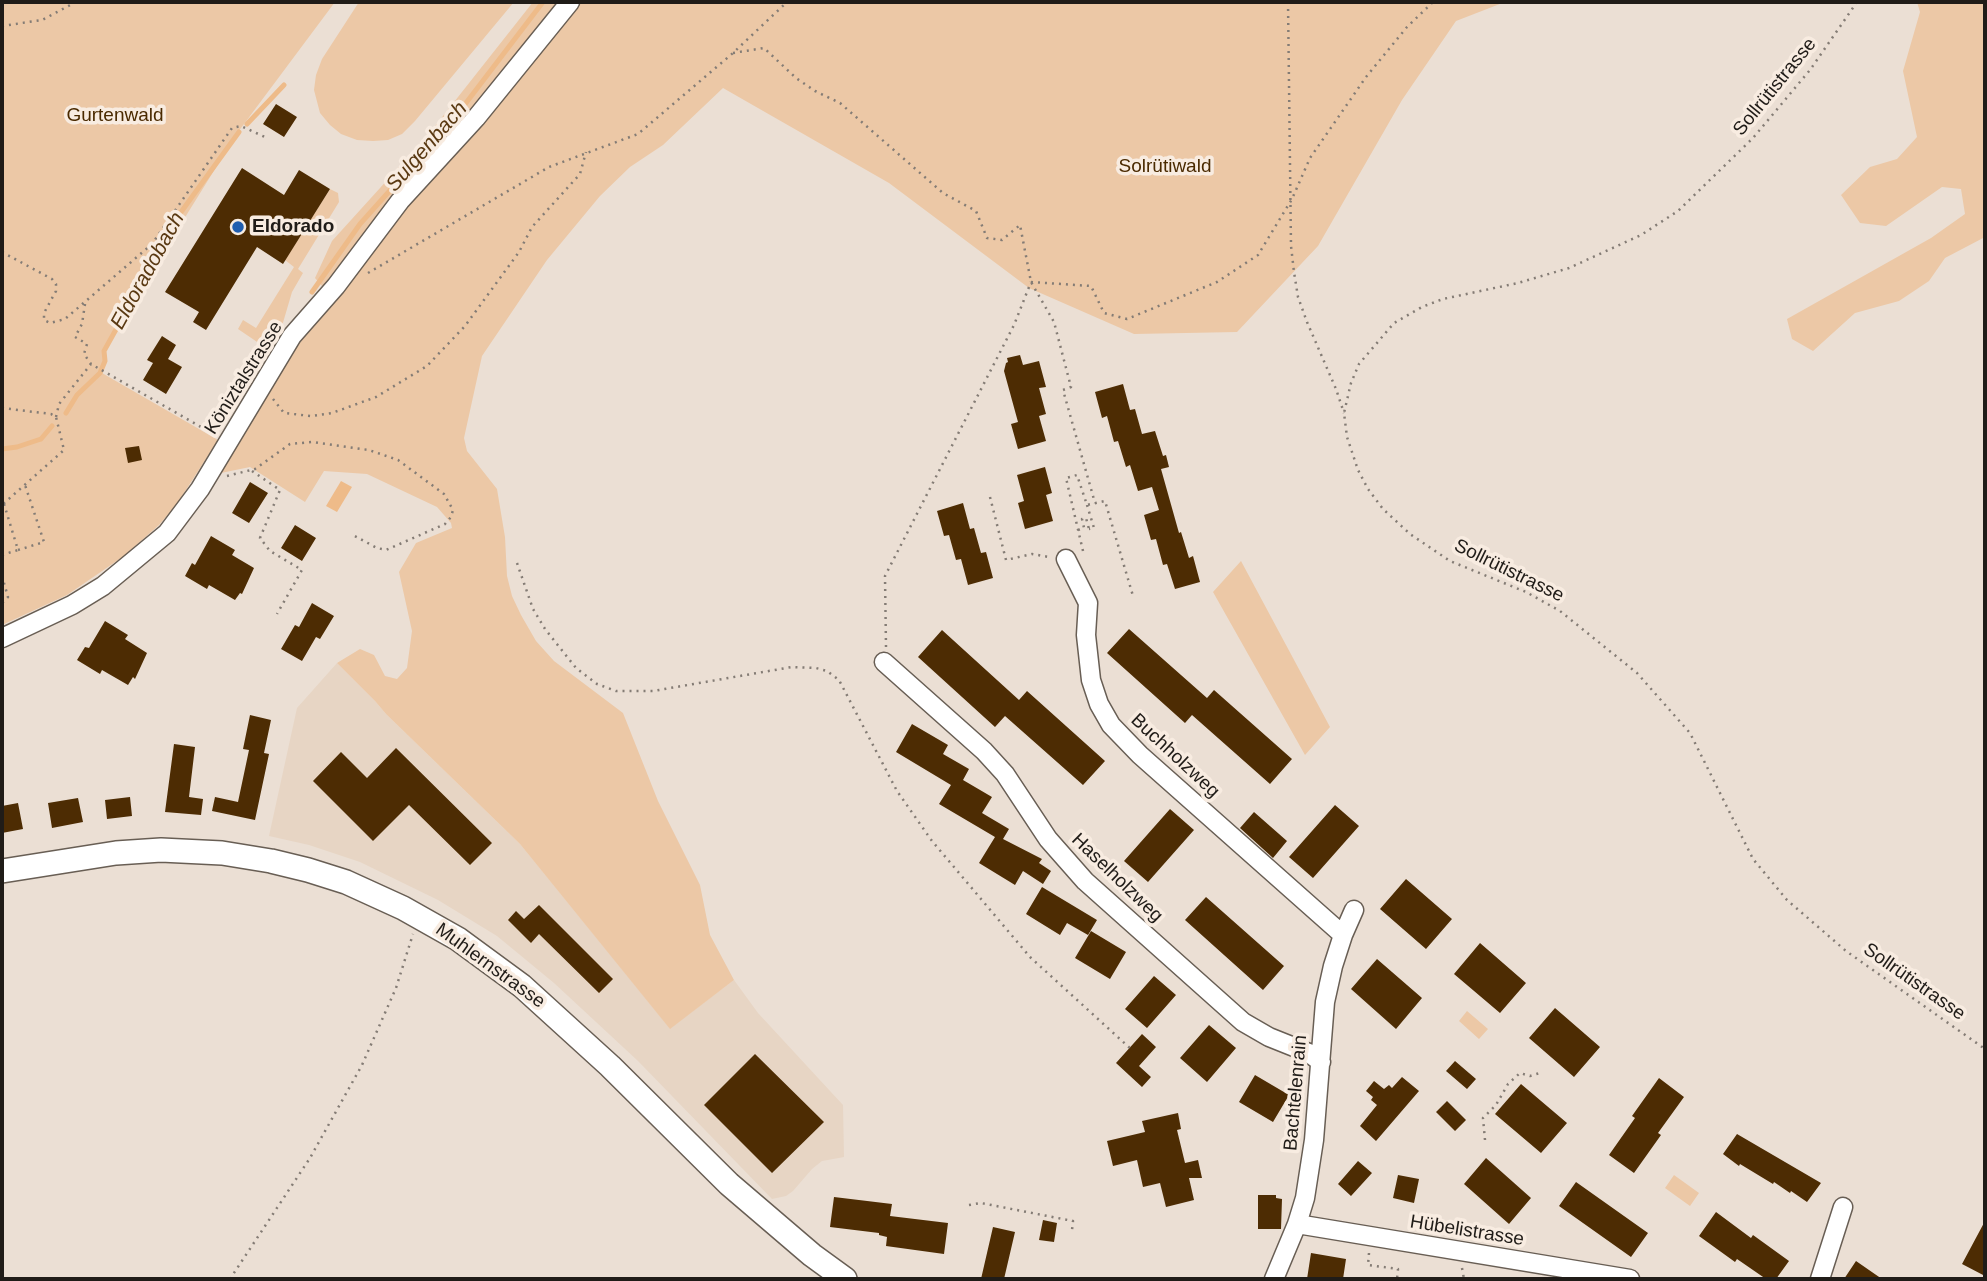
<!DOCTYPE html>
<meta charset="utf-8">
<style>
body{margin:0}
#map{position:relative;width:1987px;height:1281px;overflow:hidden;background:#ebdfd4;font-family:Arial,sans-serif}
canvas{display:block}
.frame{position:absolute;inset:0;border:4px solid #201c18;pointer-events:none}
</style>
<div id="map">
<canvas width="1987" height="1281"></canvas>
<div class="frame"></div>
</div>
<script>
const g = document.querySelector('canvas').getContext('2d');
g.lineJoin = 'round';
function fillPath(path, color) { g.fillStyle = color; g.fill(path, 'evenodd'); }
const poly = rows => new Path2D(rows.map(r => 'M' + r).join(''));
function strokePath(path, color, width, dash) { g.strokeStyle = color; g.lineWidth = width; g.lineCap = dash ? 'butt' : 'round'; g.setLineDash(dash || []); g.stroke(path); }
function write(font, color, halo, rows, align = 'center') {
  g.font = font + ' Arial,sans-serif'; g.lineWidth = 7; g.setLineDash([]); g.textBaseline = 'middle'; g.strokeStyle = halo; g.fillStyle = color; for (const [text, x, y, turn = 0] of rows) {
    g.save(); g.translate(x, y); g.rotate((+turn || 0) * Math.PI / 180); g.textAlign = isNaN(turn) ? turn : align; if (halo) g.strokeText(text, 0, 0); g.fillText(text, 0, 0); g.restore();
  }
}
const built = poly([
 [337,663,375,701,386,714,520,844,670,1028,734,980,758,1013,843,1105,844,1157,822,1161,812,1169,793,1191,786,1196,772,1199,638,1061,554,983,497,936,438,900,360,862,309,845,269,836,297,708]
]);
const green = poly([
 [2,2,335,2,238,132,107,343,102,373,218,440,177,504,159,525,124,556,67,595,2,625],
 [359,2,514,2,415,121,402,134,388,140,373,141,357,140,341,134,330,125,320,113,314,90,316,75,322,59],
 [533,2,1505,2,1456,21,1402,100,1318,246,1237,332,1134,334,1029,288,889,183,723,88,663,145,630,167,600,196,547,260,482,356,464,438,467,451,497,489,505,537,507,576,512,596,521,615,536,641,554,661,623,713,658,801,700,885,710,935,734,980,670,1029,520,844,386,714,375,701,337,663,360,649,374,655,385,676,397,679,407,668,412,631,399,572,416,543,452,528,451,523,437,507,367,474,324,471,305,502,250,467,221,473,276,373,328,293,315,278,332,241,428,135],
 [1917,2,1985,2,1985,237,1945,258,1929,281,1899,301,1855,313,1813,351,1792,339,1787,319,1931,238,1965,214,1961,189,1942,187,1886,226,1860,223,1841,195,1870,167,1897,159,1917,137,1903,71,1920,12],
 [330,189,338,193,339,202,298,269,303,273,292,292,282,326,266,348,238,329,243,320,256,328,294,267,285,260],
 [1241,561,1330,727,1305,755,1213,592],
 [1467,1011,1488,1029,1479,1039,1459,1021],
 [1674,1175,1699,1193,1690,1206,1665,1188]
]);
const water = poly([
 [341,481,352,487,337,512,326,506]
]);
const stream = poly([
 [247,124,284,85],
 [312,292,360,224,453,120,543,2],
 [66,413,77,395,100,373,105,361,104,351,167,238,176,219,239,132],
 [41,439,52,426],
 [2,449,17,447,41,439]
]);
const building = poly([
 [276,104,297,117,284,137,263,124],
 [242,168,284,195,299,170,330,189,283,264,257,247,206,330,193,322,199,312,165,292],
 [162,336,176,345,168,359,182,367,166,394,143,380,153,363,147,360],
 [1020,355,1023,365,1039,361,1046,387,1039,388,1046,414,1039,416,1046,441,1018,449,1011,424,1018,422,1004,371,1006,363,1008,362,1007,358],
 [1123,384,1130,410,1135,409,1142,434,1155,431,1163,456,1166,455,1169,467,1161,469,1179,533,1181,532,1189,558,1193,556,1200,582,1175,589,1167,564,1163,565,1156,539,1151,540,1144,515,1159,510,1152,487,1138,491,1130,465,1126,467,1118,441,1114,442,1107,416,1102,418,1095,392],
 [139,446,142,460,128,463,125,448],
 [1045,467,1052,493,1046,495,1053,521,1025,529,1018,503,1024,501,1017,475],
 [250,482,268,493,249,523,232,513],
 [963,503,970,529,974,528,981,553,986,552,993,578,968,585,961,559,956,560,949,535,944,536,937,511],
 [295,525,316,538,302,561,281,548],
 [211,536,235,550,232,555,254,568,242,594,240,593,235,600,209,585,207,589,185,576,192,563,195,565],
 [312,603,334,616,320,639,316,637,302,661,281,649,295,625,299,627],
 [105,621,128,635,125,639,147,653,135,679,133,677,128,685,102,670,100,674,77,660,85,647,89,648],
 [1129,629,1207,698,1214,690,1292,759,1270,784,1192,715,1185,723,1107,653],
 [942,630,1019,700,1027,691,1105,761,1083,785,1005,716,995,727,918,657],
 [250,715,271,720,264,753,269,754,255,820,212,811,215,797,238,802,249,750,243,749],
 [912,724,948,745,943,754,969,769,963,780,992,797,982,813,1009,829,1003,839,1042,859,1039,863,1051,871,1043,884,1023,871,1015,885,979,863,995,837,939,804,951,785,896,752],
 [174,744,195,747,189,797,203,799,201,815,165,812],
 [396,748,492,843,470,865,409,805,373,841,313,781,341,752,367,778],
 [130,797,132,816,107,819,105,800],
 [78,798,83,822,52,828,48,803],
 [18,803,23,829,2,833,2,806],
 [1335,805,1359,826,1313,878,1289,857],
 [1170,809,1194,830,1148,882,1124,861],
 [1254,812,1287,841,1273,858,1240,828],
 [1406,879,1452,919,1426,949,1380,909],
 [1042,887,1097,920,1088,935,1067,923,1060,935,1026,914],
 [1206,897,1284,966,1263,990,1185,920],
 [539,905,613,979,599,993,539,934,531,943,508,920,516,911,524,919],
 [1091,931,1126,952,1110,979,1075,958],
 [1480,943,1526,983,1500,1013,1454,974],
 [1377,959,1422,998,1396,1029,1351,989],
 [1154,976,1176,995,1147,1028,1125,1009],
 [1555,1008,1600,1047,1574,1077,1529,1038],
 [1209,1025,1236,1048,1207,1082,1180,1058],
 [1142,1034,1156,1047,1139,1066,1151,1077,1142,1087,1116,1063],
 [755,1054,824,1122,772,1173,704,1105],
 [1455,1061,1476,1079,1467,1089,1446,1071],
 [1255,1075,1289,1095,1273,1122,1239,1102],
 [1402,1077,1419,1091,1376,1141,1360,1126,1377,1105,1371,1100,1373,1097,1366,1091,1374,1081,1384,1089,1389,1085,1392,1088],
 [1659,1078,1684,1097,1658,1133,1661,1135,1634,1173,1609,1155,1635,1118,1632,1116],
 [1521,1084,1567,1123,1541,1153,1495,1114],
 [1447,1101,1466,1120,1455,1131,1436,1112],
 [1178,1113,1181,1129,1177,1130,1185,1163,1198,1160,1202,1178,1189,1178,1194,1200,1166,1207,1160,1183,1143,1187,1137,1160,1113,1166,1107,1141,1145,1132,1142,1121],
 [1737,1134,1821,1183,1807,1202,1791,1191,1790,1193,1774,1182,1773,1184,1740,1164,1739,1166,1723,1154],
 [1486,1158,1531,1198,1509,1224,1464,1184],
 [1358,1161,1372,1173,1351,1196,1338,1184],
 [1398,1175,1419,1179,1414,1203,1393,1198],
 [1576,1182,1648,1233,1631,1257,1559,1206],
 [1258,1195,1276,1195,1276,1198,1282,1199,1281,1229,1258,1229],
 [834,1197,892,1204,890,1216,948,1223,944,1254,886,1246,887,1237,879,1235,879,1233,830,1227],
 [1716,1212,1751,1238,1753,1235,1789,1261,1776,1279,1766,1279,1737,1259,1735,1262,1699,1236],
 [1043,1220,1057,1223,1054,1242,1039,1240],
 [1985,1221,1985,1276,1962,1264],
 [993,1227,1015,1232,1004,1279,981,1279],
 [1311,1253,1346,1259,1343,1279,1307,1279],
 [1856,1261,1882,1279,1844,1279]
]);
const path = poly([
 [1288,2,1291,246,1294,272,1298,297,1307,322,1336,389,1344,413],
 [1857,2,1810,70,1753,138,1678,211,1641,235,1569,268,1518,283,1443,299,1422,307,1394,323,1359,364,1351,383,1344,413,1347,437,1358,470,1368,489,1383,509,1410,534,1450,561,1526,592,1560,611,1637,673,1690,733,1753,859,1787,900,1846,951,1985,1049],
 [2,26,42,20,76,2],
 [733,53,764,48,796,78,815,91,840,103,943,193,976,211,987,238,1002,240,1020,225,1031,282,1054,322,1071,387,1063,390,1095,503],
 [2,252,52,279,56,284,56,291,44,313,44,320,50,323,65,319,152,244,232,128,241,126,267,138],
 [368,273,549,167,638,134,733,53,787,2],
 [1031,282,1091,286,1104,313,1127,319,1217,282,1258,255,1292,199,1310,158,1366,77,1407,27,1433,2],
 [85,304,82,324,75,337,87,344,84,354,91,364,215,435],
 [273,399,284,413,311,416,332,413,376,397,427,366,465,326,519,252,532,227,580,174,586,152],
 [2,408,51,414,56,417,64,450,2,505],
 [56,417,59,404,91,364],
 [252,471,280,490,260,538,270,551,302,570,277,614],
 [227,476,255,469,290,444,312,442,369,450,398,460,444,494,453,510,451,517,445,524,386,550,377,548,351,534],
 [990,497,1006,560,1032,554,1049,557],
 [1087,505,1094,528,1089,529],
 [1078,530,1084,528,1082,519,1086,518,1089,529],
 [18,550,44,542,25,485],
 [1083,551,1066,478,1077,475,1087,505,1105,501,1133,596],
 [2,555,18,550,4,504],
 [517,563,533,609,545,629,576,668,597,684,616,691,653,691,792,667,816,668,827,671,839,680,897,791,932,841,1030,957,1132,1050],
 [2,576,8,597,2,603],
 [886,647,885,576,1014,325,1031,282],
 [1485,1140,1483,1118,1496,1105,1508,1084,1520,1073,1530,1076,1543,1072],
 [969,1205,981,1203,1073,1221,1072,1230],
 [1369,1253,1368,1265,1398,1269,1397,1279],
 [1462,1268,1464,1279],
 [230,1279,310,1158,362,1065,396,988,413,934]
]);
const minor = poly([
 [1066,559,1088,603,1086,635,1091,680,1099,704,1111,725,1140,755,1343,935],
 [2,638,72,605,103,586,167,533,200,489,292,336,336,286,400,201,476,118,570,2],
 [884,662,984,751,1005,774,1048,839,1085,881,1243,1022,1269,1037,1309,1053,1321,1062],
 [1297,1224,1630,1279],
 [1274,1279,1297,1224,1305,1198,1314,1140,1325,1002,1333,966,1343,935,1354,910],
 [1820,1279,1843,1207]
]);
const tertiary = poly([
 [2,871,116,853,161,850,222,853,271,861,308,870,346,882,403,908,458,939,522,986,610,1066,729,1184,812,1255,845,1279]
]);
const markers = [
 [238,227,7,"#205eaf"]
];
const streetNames = [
 ["Sollrütistrasse",1775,87,-51],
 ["Köniztalstrasse",244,378,-58],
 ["Sollrütistrasse",1509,571,26],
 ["Buchholzweg",1175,756,43],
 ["Haselholzweg",1117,878,44],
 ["Muhlernstrasse",490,966,36],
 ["Sollrütistrasse",1914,982,35],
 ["Bachtelenrain",1296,1093,-85],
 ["Hübelistrasse",1467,1231,9]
];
const parkNames = [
 ["Gurtenwald",115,116],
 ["Solrütiwald",1165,167]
];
const poiNames = [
 ["Eldorado",252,227]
];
const waterNames = [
 ["Sulgenbach",427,147,-49],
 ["Eldoradobach",148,271,-61]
];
fillPath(built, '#e7d5c4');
fillPath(green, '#ecc8a6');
fillPath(water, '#eebb89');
strokePath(stream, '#eebb89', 5);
fillPath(building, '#4d2c03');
strokePath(minor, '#685e54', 21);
strokePath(tertiary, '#685e54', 26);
strokePath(path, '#847c75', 2.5, [2, 5]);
strokePath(minor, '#fff', 18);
strokePath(tertiary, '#fff', 23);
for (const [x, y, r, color] of markers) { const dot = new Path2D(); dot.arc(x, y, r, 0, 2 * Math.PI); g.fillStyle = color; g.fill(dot); strokePath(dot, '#f8ece1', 2.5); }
write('19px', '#201c18', '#f8ece1', streetNames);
write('19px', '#4a2a00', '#f8ece1', parkNames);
write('bold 19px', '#201c18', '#f8ece1', poiNames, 'left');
write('italic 21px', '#5a3912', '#f8ece1', waterNames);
</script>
